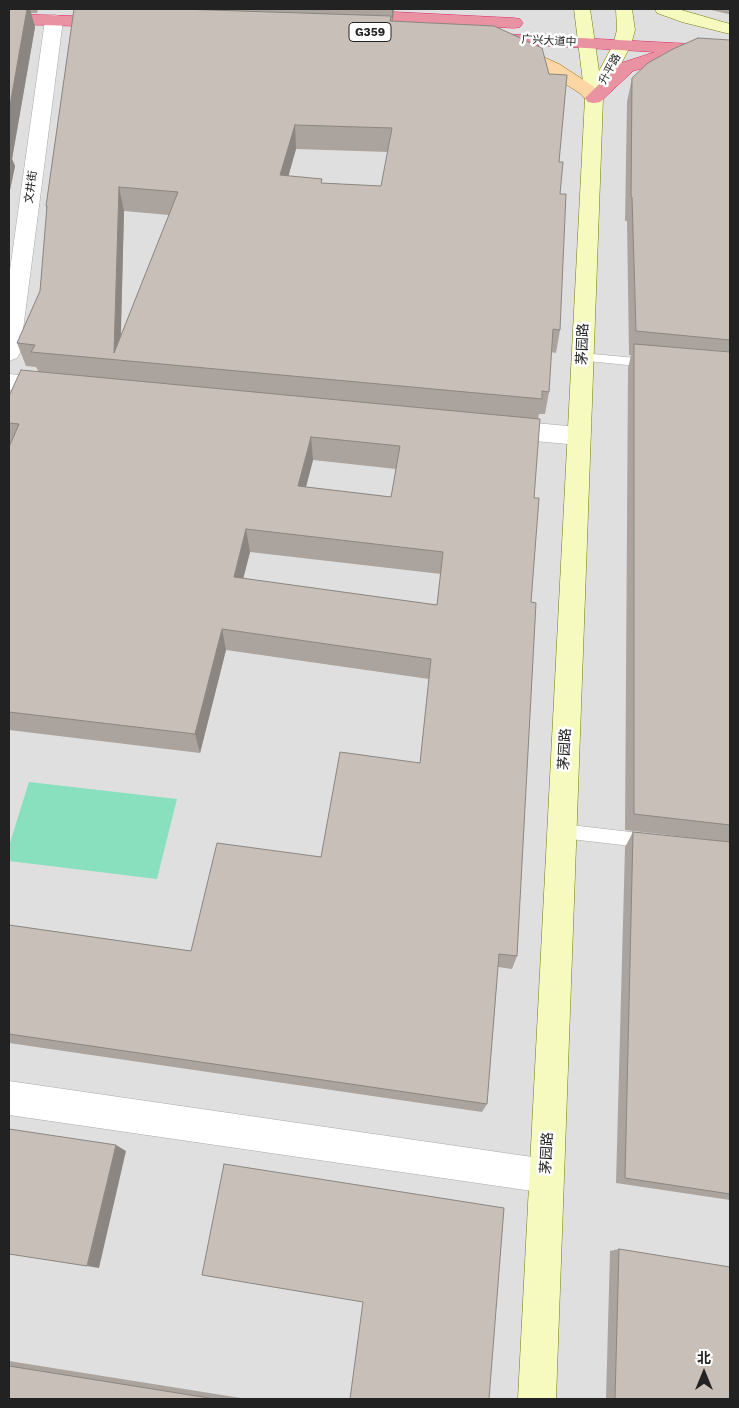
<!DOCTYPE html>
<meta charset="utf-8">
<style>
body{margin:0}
#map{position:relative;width:739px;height:1408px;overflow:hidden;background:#f2efe9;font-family:"Work Sans","Noto Sans SC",sans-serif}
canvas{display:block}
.frame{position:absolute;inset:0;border:10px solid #222;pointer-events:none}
.north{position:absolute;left:679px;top:1348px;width:50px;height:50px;-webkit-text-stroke:4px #fff;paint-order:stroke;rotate:0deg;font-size:14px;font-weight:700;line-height:20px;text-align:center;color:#222}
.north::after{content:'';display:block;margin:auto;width:18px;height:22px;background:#222;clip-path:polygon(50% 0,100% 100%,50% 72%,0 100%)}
</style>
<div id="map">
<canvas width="739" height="1408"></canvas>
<div class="frame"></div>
<div class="north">北</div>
</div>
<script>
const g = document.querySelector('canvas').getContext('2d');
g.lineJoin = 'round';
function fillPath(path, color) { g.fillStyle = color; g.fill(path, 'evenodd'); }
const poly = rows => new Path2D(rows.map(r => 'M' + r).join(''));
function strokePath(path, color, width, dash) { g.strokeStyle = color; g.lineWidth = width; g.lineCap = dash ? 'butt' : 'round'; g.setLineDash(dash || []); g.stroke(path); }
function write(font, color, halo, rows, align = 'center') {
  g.font = font + ' "Work Sans","Noto Sans SC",sans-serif'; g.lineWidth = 5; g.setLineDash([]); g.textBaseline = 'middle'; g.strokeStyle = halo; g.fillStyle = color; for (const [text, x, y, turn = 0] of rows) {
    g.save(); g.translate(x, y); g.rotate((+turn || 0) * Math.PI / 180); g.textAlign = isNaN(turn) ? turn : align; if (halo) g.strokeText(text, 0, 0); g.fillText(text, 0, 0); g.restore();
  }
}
const residential = poly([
 [9,9,730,9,730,1399,9,1399]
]);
const pitch = poly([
 [29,782,177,799,157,879,9,861,9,846]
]);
const lane = poly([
 [582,353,647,359,653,363,647,367,578,360,576,357,582,353],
 [562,824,648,834,653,836,655,841,653,846,648,848,562,838,557,836,555,831,557,826,562,824]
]);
const street = poly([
 [54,15,60,16,63,20,20,353,17,358,9,361,9,277,45,20,48,16,54,15],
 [9,374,52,378,60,380,63,386,60,392,52,394,9,390,9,374],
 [501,420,579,427,587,430,591,436,587,442,579,445,501,438,493,435,489,429,493,423,501,420],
 [9,1081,546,1159,558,1164,563,1176,558,1188,546,1193,9,1115,9,1081]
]);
const secondary = poly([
 [574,9,590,9,599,71,613,45,617,30,616,9,632,9,635,30,631,45,603,98,556,1399,518,1399,585,98,574,9],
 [655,9,678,9,730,24,730,34,682,22,657,13,655,9]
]);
const primary = poly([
 [514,44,559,64,593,86,603,98,600,102,594,103,588,102,581,94,547,72,508,53,505,49,508,45,514,44]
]);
const highway = poly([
 [355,10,514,18,520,19,523,23,520,27,514,28,349,19,346,15,349,11,355,10],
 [9,14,110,17,116,18,119,22,116,26,110,27,9,24,9,14],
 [487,33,730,46,730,56,676,53,677,55,674,59,633,71,600,102,594,103,588,102,585,98,621,63,655,52,481,42,478,38,481,34,487,33]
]);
const wall = poly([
 [9,9,38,9,37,13,31,13,35,27,12,159,15,166,9,195],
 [74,9,394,9,392,22,559,162,560,194,560,330,556,353,551,352,549,392,545,414,539,414,538,419,534,498,531,602,517,956,512,969,498,967,487,1104,482,1112,9,1043,9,925,191,951,321,857,420,763,429,679,226,650,200,753,9,730,9,396,38,371,36,367,26,366,17,343,40,291,47,210,46,206],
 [296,149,388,152,381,186,322,183,322,179,288,176],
 [124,211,169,215,121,335],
 [313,460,396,469,391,497,306,487],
 [250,552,441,574,437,605,243,579],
 [707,9,730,9,730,14,728,14],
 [730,40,730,1200,616,1183,625,847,633,832,710,840,625,830,628,368,631,355,629,355,627,221,625,221,627,102,632,78],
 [619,1249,730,1399,606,1399,610,1251],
 [9,1361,247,1399,9,1399]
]);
const shadedWall = poly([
 [27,9,30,9,35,27,12,159,15,166,9,195,9,111],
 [392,9,394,9,392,26],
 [295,125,296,149,282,199,280,175],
 [119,187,124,211,120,360,114,353],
 [311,437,313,460,300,509,298,486],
 [246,529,250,552,238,599,234,577],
 [222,629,226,650,200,753,195,734],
 [116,1145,126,1151,99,1268,87,1266]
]);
const building = poly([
 [9,9,27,9,9,111,9,9],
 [74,9,180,9,391,16,390,21,494,26,542,48,549,74,567,75,559,162,563,162,560,194,566,194,560,330,553,329,549,392,542,391,542,399,31,352,35,345,17,343,40,291,47,206,46,206,74,9],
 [295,125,392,128,381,186,321,183,322,179,280,175,295,125],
 [119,187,178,192,114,353,119,187],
 [698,38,730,40,730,340,636,331,632,197,631,196,632,78,648,63,673,49,698,38],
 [634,344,730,352,730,825,634,814,634,344],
 [21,370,540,419,534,498,539,498,531,602,536,603,517,956,499,954,487,1104,9,1034,9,925,191,951,217,843,321,857,340,752,420,763,431,659,222,629,195,734,9,712,9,447,19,424,9,423,9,396,21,370],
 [311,437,400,446,391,497,298,486,311,437],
 [246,529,443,552,437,605,234,577,246,529],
 [633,832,730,842,730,1194,625,1178,633,832],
 [9,1129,116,1145,87,1266,9,1254,9,1129],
 [224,1164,504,1208,489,1399,350,1399,363,1302,202,1275,224,1164],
 [619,1249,730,1267,730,1399,615,1399,619,1249],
 [9,1366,215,1399,9,1399,9,1366]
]);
const farStreetnames = [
 ["广兴大道中",549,41,3],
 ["升平路",610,69,-62],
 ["文井街",31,187,-82]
];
const shields = [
 [370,32,42]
];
const shieldNames = [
 ["G359",370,32]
];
const streetNames = [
 ["茅园路",583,344,-88],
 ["茅园路",565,749,-87],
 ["茅园路",547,1153,-87]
];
fillPath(residential, '#e0dfdf');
fillPath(pitch, '#88e0be');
strokePath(lane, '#a9a9a9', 1);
strokePath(street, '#a9a9a9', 1);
strokePath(secondary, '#707d05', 1);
strokePath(primary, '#a06b00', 1);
strokePath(highway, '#dc2a67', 1);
fillPath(lane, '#fff');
fillPath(street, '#fff');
fillPath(secondary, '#f7fabf');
fillPath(primary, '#fcd6a4');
fillPath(highway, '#e892a2');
fillPath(wall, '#aba49e');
fillPath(shadedWall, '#8b8681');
fillPath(building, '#c7bfb8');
strokePath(building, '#8b8681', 1);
write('11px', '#222', '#fff', farStreetnames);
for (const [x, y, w] of shields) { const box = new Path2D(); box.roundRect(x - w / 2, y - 9.5, w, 19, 4); g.fillStyle = '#fff'; g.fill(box); strokePath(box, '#222', 1); }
write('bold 12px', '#222', null, shieldNames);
write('14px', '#222', '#fff', streetNames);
</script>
